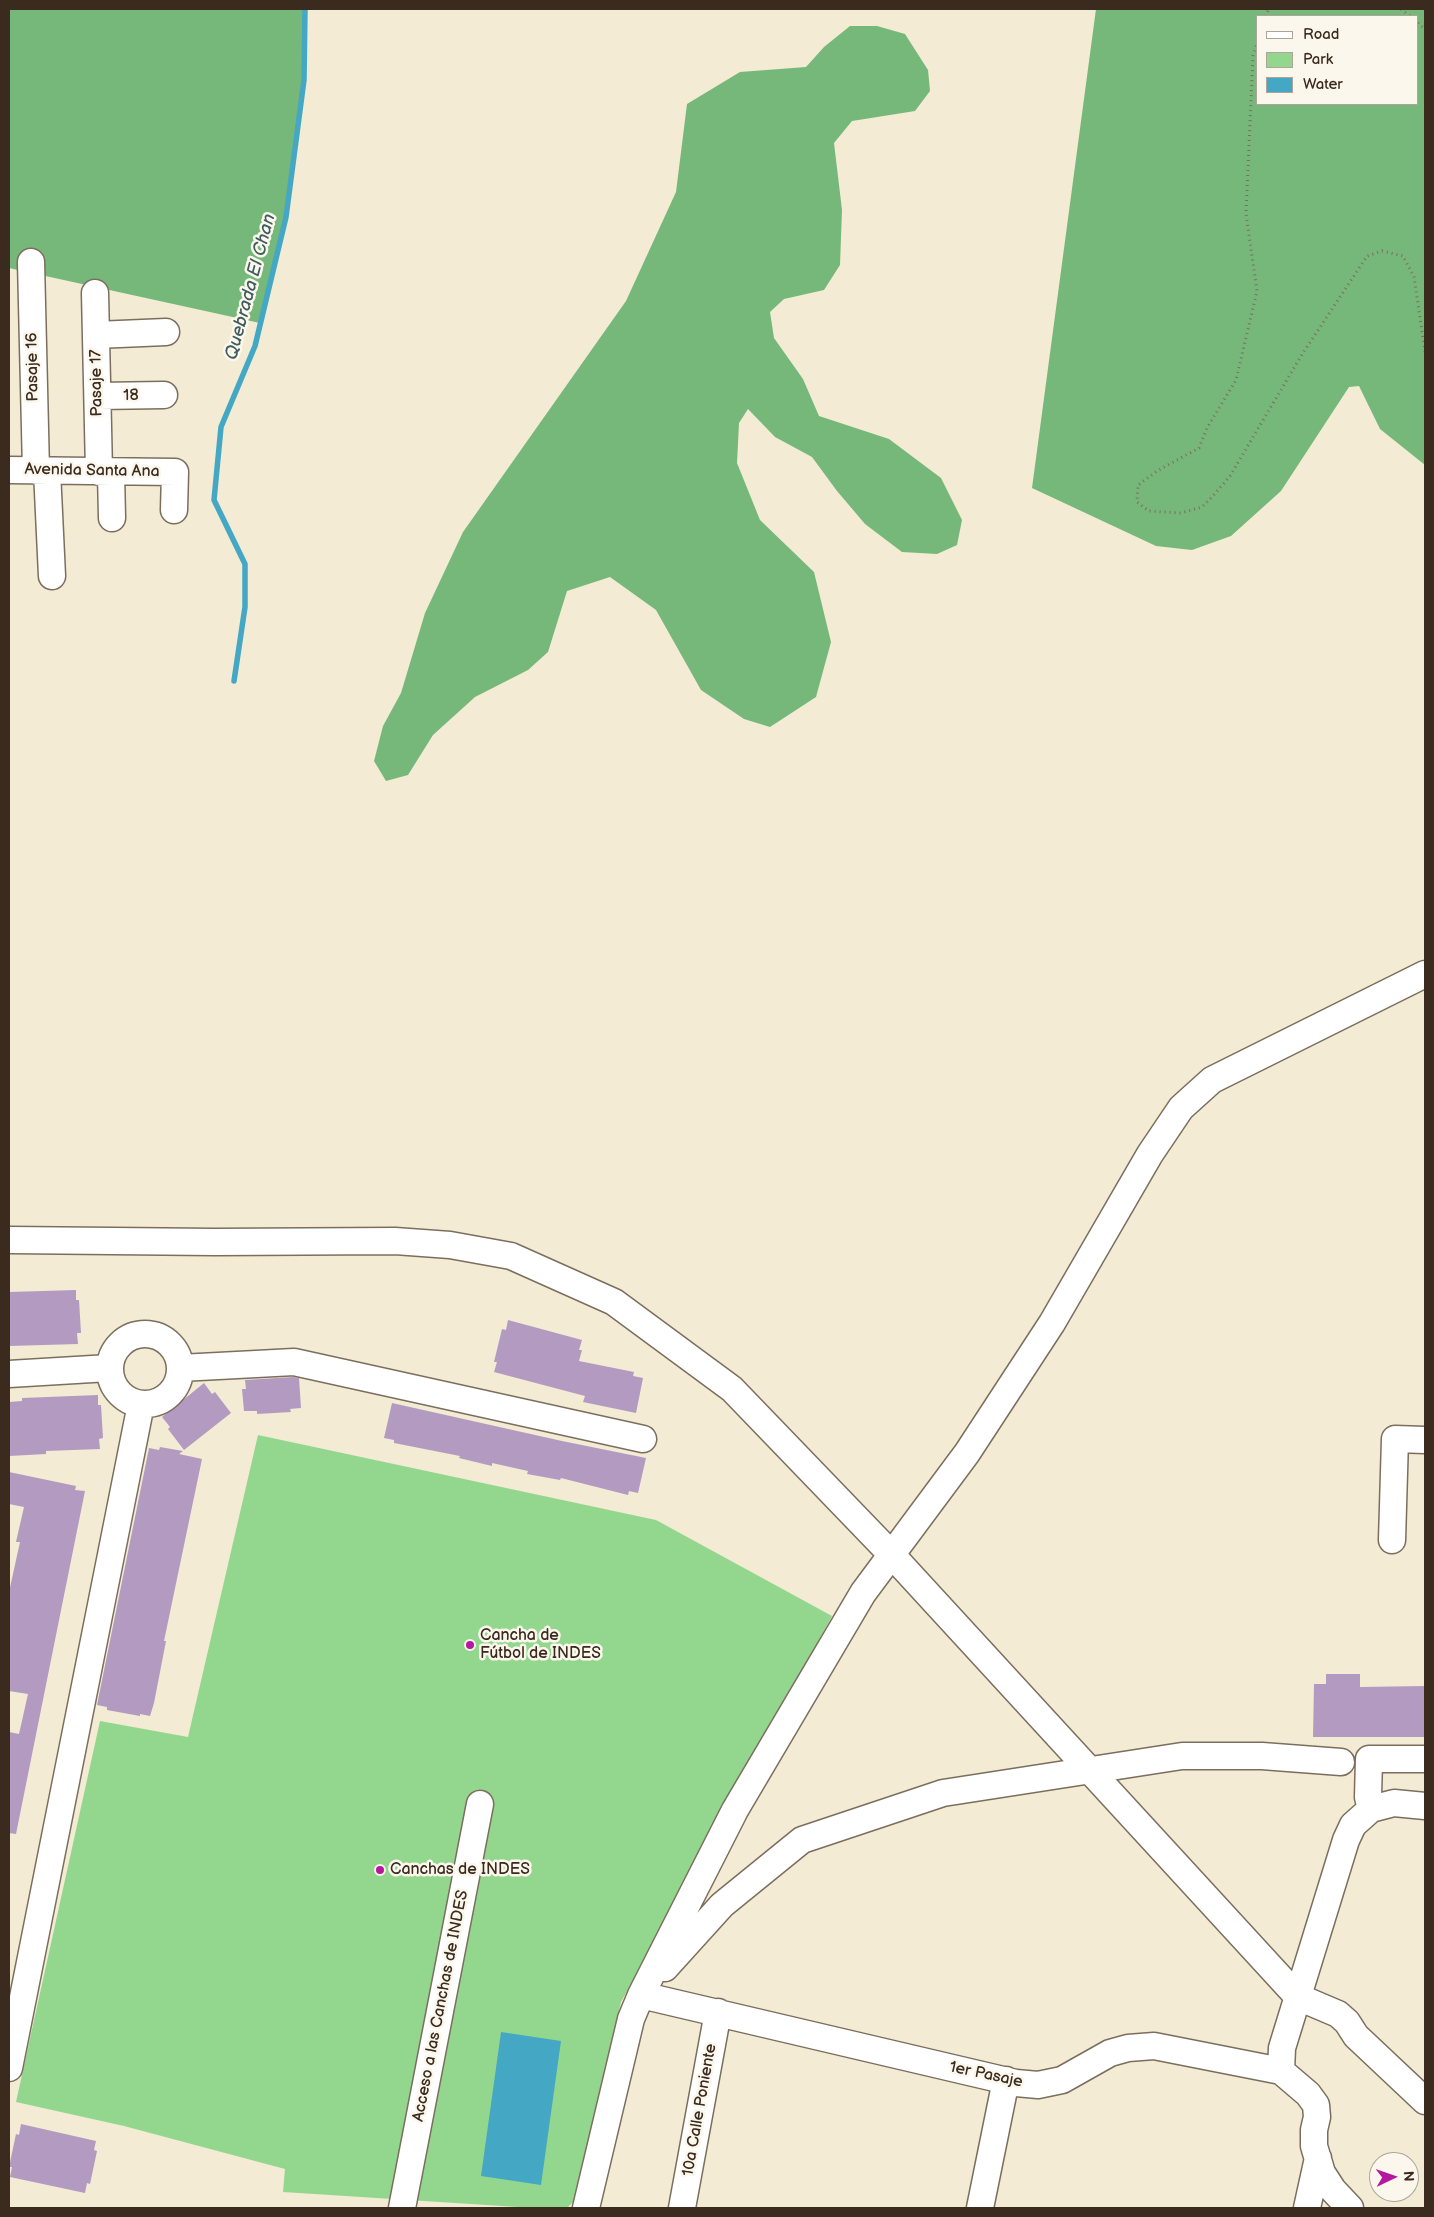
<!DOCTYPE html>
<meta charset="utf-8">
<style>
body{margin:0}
#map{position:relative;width:1434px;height:2217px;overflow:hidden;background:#f3ebd4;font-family:"Balsamiq Sans",sans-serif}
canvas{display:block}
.frame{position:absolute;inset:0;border:10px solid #3b2a1e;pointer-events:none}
.legend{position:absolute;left:1256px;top:15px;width:162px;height:90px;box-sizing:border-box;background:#fbf7ec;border:1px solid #aea59a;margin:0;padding:6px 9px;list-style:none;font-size:15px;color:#3b2a1e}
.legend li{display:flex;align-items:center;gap:10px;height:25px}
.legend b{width:25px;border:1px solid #aea59a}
.north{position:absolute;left:1369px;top:2152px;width:50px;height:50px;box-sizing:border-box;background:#fbf7ec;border:1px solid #aea59a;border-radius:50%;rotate:87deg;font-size:14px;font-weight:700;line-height:20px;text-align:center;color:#3b2a1e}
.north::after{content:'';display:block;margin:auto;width:18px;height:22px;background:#b5179e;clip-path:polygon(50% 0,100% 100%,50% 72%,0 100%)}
</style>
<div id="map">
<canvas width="1434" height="2217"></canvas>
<div class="frame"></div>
<ul class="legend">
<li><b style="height:6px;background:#fff"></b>Road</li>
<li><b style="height:14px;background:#93d78f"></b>Park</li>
<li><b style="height:14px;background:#44a8c4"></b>Water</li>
</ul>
<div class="north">N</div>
</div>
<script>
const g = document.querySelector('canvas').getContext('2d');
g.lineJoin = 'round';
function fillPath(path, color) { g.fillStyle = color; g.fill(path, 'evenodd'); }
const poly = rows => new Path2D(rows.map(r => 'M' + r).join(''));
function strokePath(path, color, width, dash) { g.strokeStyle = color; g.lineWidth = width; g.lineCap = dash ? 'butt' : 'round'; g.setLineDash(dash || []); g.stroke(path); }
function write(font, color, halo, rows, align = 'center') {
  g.font = font + ' "Balsamiq Sans",sans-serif'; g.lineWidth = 5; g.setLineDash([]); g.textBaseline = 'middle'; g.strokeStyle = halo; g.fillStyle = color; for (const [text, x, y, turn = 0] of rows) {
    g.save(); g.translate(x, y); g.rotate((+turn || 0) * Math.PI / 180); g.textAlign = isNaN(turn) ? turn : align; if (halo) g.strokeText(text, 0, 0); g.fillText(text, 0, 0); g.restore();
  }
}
const green = poly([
 [258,1435,656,1520,832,1616,621,2002,577,2198,567,2208,533,2208,283,2192,285,2169,124,2126,16,2102,100,1721,188,1737]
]);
const forest = poly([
 [9,9,305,9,304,80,286,217,260,323,9,268],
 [1096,9,1425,9,1425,465,1380,429,1359,386,1349,387,1281,491,1231,536,1192,550,1156,546,1032,488],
 [1258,16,1418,16,1418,104,1258,104],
 [850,26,877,26,905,34,928,70,930,91,915,111,852,121,834,143,842,210,840,265,824,290,784,299,770,312,774,338,803,379,819,416,889,439,941,478,962,520,957,545,937,554,902,552,865,524,837,491,812,457,775,437,748,409,739,423,737,463,760,520,814,572,831,642,816,697,770,727,744,719,701,690,656,610,610,577,567,591,548,652,528,670,475,697,433,735,408,775,386,781,374,761,383,726,401,693,425,613,463,532,626,301,676,192,687,104,740,72,806,67,824,47]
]);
const water = poly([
 [501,2032,561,2041,541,2185,481,2176]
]);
const stream = poly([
 [234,681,245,607,245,564,214,500,221,427,255,346,286,217,304,80,305,9]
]);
const building = poly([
 [76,1290,76,1300,79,1300,81,1333,77,1333,78,1344,9,1346,9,1292],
 [508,1320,582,1340,579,1350,582,1350,579,1361,634,1372,633,1376,643,1378,636,1413,583,1402,585,1396,494,1372,497,1362,494,1362,502,1329,506,1330],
 [293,1377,299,1378,301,1408,290,1409,291,1412,257,1414,257,1411,244,1411,242,1389,246,1389,245,1380],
 [204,1383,212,1394,215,1392,231,1413,184,1450,168,1429,170,1427,162,1417],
 [98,1395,98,1405,101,1405,103,1438,99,1439,100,1449,46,1451,46,1454,9,1456,9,1402,22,1401,22,1398],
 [392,1403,562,1441,646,1458,638,1493,629,1491,628,1495,561,1478,560,1480,527,1474,528,1471,492,1463,492,1466,459,1458,460,1456,394,1443,394,1440,384,1438],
 [160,1447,183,1451,179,1454,202,1459,164,1641,166,1641,154,1703,150,1716,140,1714,140,1716,107,1710,107,1707,97,1705,149,1448,159,1450],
 [9,1472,76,1486,75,1490,85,1491,16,1834,9,1833,9,1732,19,1734,28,1694,9,1691,9,1592,20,1542,16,1542,24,1507,9,1504],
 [1326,1674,1360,1674,1360,1687,1425,1686,1425,1737,1313,1737,1314,1684,1326,1684],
 [21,2124,96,2141,94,2150,97,2151,90,2184,87,2183,85,2193,10,2177,12,2167,9,2167,16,2134,19,2135]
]);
const path = poly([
 [1401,9,1410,16],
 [1265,16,1269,9],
 [1418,23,1425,29],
 [1258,41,1253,55,1246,214,1257,291,1236,380,1207,428,1199,448,1157,471,1138,485,1137,502,1149,511,1181,513,1202,507,1212,497,1230,476,1301,356,1367,256,1382,251,1403,256,1414,277,1425,352]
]);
const minor = poly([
 [31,262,36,471],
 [95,293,99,472],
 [96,335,166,332],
 [98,396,164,395],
 [9,470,175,472,174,510],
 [47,471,52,576],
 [111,473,112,518],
 [9,1240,215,1242,395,1241,450,1245,511,1256,614,1302,732,1389,891,1554,1298,1997,1338,2014,1347,2022,1356,2036,1425,2101],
 '110 1369a35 35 0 1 1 70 0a35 35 0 1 1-70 0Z',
 [180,1368,294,1362,643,1439],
 [9,1374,109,1368],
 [1392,1540,1395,1439,1425,1440],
 [1371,1809,1368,1797,1369,1759,1425,1759],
 [665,1968,722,1905,802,1840,943,1793,1182,1756,1262,1756,1341,1762],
 [641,1995,1016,2083,1038,2085,1062,2080,1110,2053,1128,2048,1154,2046,1281,2071,1282,2048,1346,1840,1353,1825,1371,1809,1394,1803,1425,1806],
 [9,2068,141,1404],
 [1281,2071,1308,2094,1316,2105,1317,2117,1314,2130,1314,2146,1322,2173,1333,2190,1350,2208],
 [402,2208,480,1804],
 [586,2208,631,2019,641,1995,735,1810,863,1593,967,1453,1052,1323,1150,1154,1181,1108,1212,1080,1425,974],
 [682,2208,718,2012],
 [980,2208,1006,2080],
 [1307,2208,1318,2158]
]);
const markers = [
 [470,1645,5,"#b5179e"],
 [380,1870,5,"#b5179e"]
];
const streetNames = [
 ["Pasaje 16",33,367,-91],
 ["Pasaje 17",97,383,-91],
 ["18",131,396,-1],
 ["Avenida Santa Ana",92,471,1],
 ["Acceso a las Canchas de INDES",441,2006,-79],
 ["1er Pasaje",986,2075,12],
 ["10a Calle Poniente",700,2110,-80]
];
const poiNames = [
 ["Cancha de",480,1636],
 ["Fútbol de INDES",480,1654],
 ["Canchas de INDES",390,1870]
];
const waterNames = [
 ["Quebrada El Chan",251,287,-75]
];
fillPath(green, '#93d78f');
fillPath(forest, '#76b87a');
fillPath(water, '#44a8c4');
strokePath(stream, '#44a8c4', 5.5);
fillPath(building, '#b39ac1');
strokePath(minor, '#7b6e5e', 29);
strokePath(path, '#7b6e5e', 3, [1, 4]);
strokePath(minor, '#fff', 26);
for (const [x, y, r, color] of markers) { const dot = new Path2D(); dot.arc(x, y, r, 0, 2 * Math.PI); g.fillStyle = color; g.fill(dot); strokePath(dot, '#fbf7ec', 2); }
write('16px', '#3b2a1e', '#fbf7ec', streetNames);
write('16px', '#3b2a1e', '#fbf7ec', poiNames, 'left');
write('italic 18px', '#3f5c60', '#fbf7ec', waterNames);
</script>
